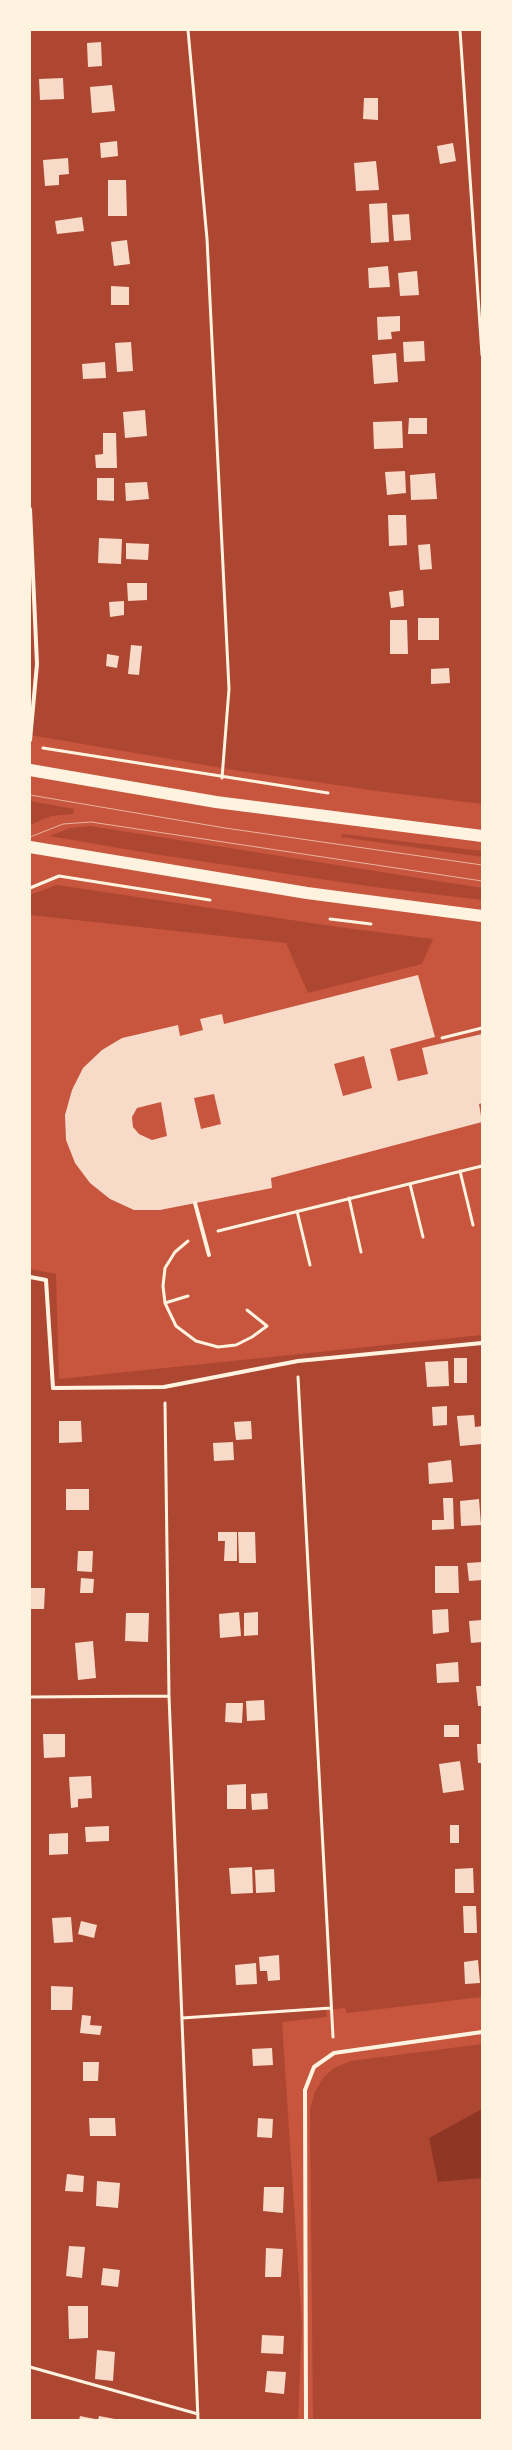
<!DOCTYPE html>
<style>
body{margin:0}
#map{position:relative;width:512px;height:2450px;overflow:hidden;background:#c8553d;font-family:"IBM Plex Sans",sans-serif}
canvas{display:block}
.frame{position:absolute;inset:0;border:31px solid #fff3e0;pointer-events:none}
</style>
<div id="map">
<canvas width="512" height="2450"></canvas>
<div class="frame"></div>
</div>
<script>
const g = document.querySelector('canvas').getContext('2d');
g.lineJoin = 'round';
function fillPath(path, color) { g.fillStyle = color; g.fill(path, 'evenodd'); }
const poly = rows => new Path2D(rows.map(r => 'M' + r).join(''));
function strokePath(path, color, width, dash) { g.strokeStyle = color; g.lineWidth = width; g.lineCap = dash ? 'butt' : 'round'; g.setLineDash(dash || []); g.stroke(path); }
const green = poly([
 [30,30,482,30,482,804,377,791,234,770,30,735],
 [30,801,74,809,73,814,51,816,30,825],
 [90,826,482,888,482,900,374,887,160,855,49,836,71,828],
 [342,834,482,851,482,857,341,837],
 [57,885,338,927,433,939,422,964,308,993,286,943,30,915,30,895],
 [30,1269,56,1274,59,1379,482,1335,482,1997,347,2013,345,2008,326,2010,327,2017,282,2022,302,2326,298,2420,30,2420],
 [482,2044,482,2420,313,2420,310,2109,315,2092,323,2078,334,2068,351,2061]
]);
const water = poly([
 [482,2109,482,2178,438,2182,429,2138]
]);
const building = poly([
 [101,42,102,66,88,67,87,43],
 [63,78,64,99,40,100,39,79],
 [112,85,115,111,92,113,90,87],
 [364,98,378,98,378,120,363,119],
 [117,141,118,156,101,158,100,143],
 [453,143,456,161,440,164,437,146],
 [68,158,69,174,59,175,59,185,45,186,43,160],
 [376,161,379,190,356,191,354,163],
 [108,180,126,180,127,216,108,216],
 [387,203,389,242,371,243,369,204],
 [409,214,411,240,394,241,392,215],
 [82,217,84,231,57,234,55,221],
 [127,240,130,264,114,266,111,242],
 [388,266,390,287,369,288,368,268],
 [417,271,419,295,400,296,398,273],
 [111,286,129,287,129,305,111,305],
 [400,316,400,331,391,332,392,339,378,340,377,317],
 [424,341,425,361,404,362,403,342],
 [131,342,133,371,117,372,115,343],
 [396,353,398,382,374,384,372,355],
 [105,362,106,378,83,379,82,364],
 [145,410,147,436,125,438,123,412],
 [409,418,427,418,427,434,408,434],
 [402,421,403,448,374,449,373,422],
 [103,433,116,433,117,468,96,468,95,455,103,454],
 [405,471,406,493,387,495,385,472],
 [435,473,437,499,411,500,410,475],
 [97,478,114,478,114,501,97,500],
 [147,482,149,499,126,501,125,483],
 [388,515,406,515,407,545,389,546],
 [99,538,122,539,121,564,98,563],
 [126,543,149,544,148,560,126,559],
 [430,544,432,569,420,570,418,545],
 [127,583,147,583,147,600,128,601],
 [403,590,404,606,391,608,389,592],
 [124,601,124,615,110,617,109,602],
 [418,618,439,618,439,640,418,640],
 [390,620,407,620,408,654,390,654],
 [131,645,142,646,139,675,128,674],
 [107,654,119,656,117,668,106,666],
 [449,668,450,683,431,684,431,669],
 [418,975,435,1037,390,1049,398,1081,428,1074,422,1048,482,1034,482,1103,479,1104,482,1122,271,1178,272,1188,160,1210,134,1210,110,1199,90,1183,75,1163,66,1140,65,1115,72,1090,83,1068,102,1050,122,1038,178,1025,180,1036,203,1030,200,1019,222,1014,224,1024],
 [364,1056,372,1088,343,1096,334,1064],
 [214,1094,221,1124,201,1129,194,1098],
 [161,1102,167,1136,152,1140,139,1134,133,1127,132,1117,137,1108],
 [454,1358,467,1358,467,1383,454,1383],
 [448,1361,449,1386,427,1387,425,1362],
 [447,1406,447,1425,433,1426,432,1407],
 [474,1415,475,1427,482,1426,482,1444,460,1446,457,1416],
 [59,1421,81,1421,82,1442,59,1443],
 [251,1421,252,1439,236,1440,234,1422],
 [233,1442,234,1460,214,1461,213,1443],
 [451,1460,453,1482,429,1484,428,1463],
 [66,1489,89,1489,89,1510,66,1510],
 [443,1498,453,1498,454,1529,432,1530,432,1520,444,1520],
 [479,1499,481,1525,461,1526,460,1501],
 [218,1532,237,1532,237,1561,224,1561,225,1541,218,1541],
 [238,1532,255,1532,256,1563,239,1563],
 [78,1551,93,1551,92,1572,77,1571],
 [482,1562,482,1580,469,1581,467,1563],
 [435,1566,458,1566,459,1593,435,1593],
 [81,1578,94,1579,93,1593,80,1593],
 [30,1588,45,1588,44,1609,30,1609],
 [448,1609,449,1632,433,1634,432,1610],
 [239,1612,241,1636,220,1638,219,1614],
 [258,1612,258,1635,244,1636,244,1613],
 [126,1613,149,1613,148,1642,125,1641],
 [482,1620,482,1642,471,1643,469,1621],
 [93,1641,96,1678,78,1680,75,1643],
 [458,1662,459,1682,437,1683,436,1664],
 [476,1686,482,1686,482,1706,478,1706],
 [264,1700,265,1720,247,1721,246,1701],
 [226,1703,243,1703,242,1723,225,1722],
 [444,1725,459,1725,459,1737,444,1737],
 [43,1734,65,1734,65,1757,44,1758],
 [477,1744,482,1744,482,1763,478,1763],
 [460,1761,464,1790,443,1793,439,1764],
 [91,1776,92,1798,78,1799,78,1807,71,1808,69,1777],
 [246,1784,246,1809,227,1809,227,1785],
 [267,1793,268,1809,252,1810,251,1794],
 [450,1825,459,1825,459,1843,450,1843],
 [109,1826,109,1841,86,1842,85,1827],
 [68,1833,68,1854,49,1855,49,1834],
 [252,1867,253,1893,231,1894,229,1868],
 [473,1868,474,1893,455,1893,455,1869],
 [274,1869,275,1892,256,1893,255,1870],
 [463,1906,476,1906,477,1933,464,1933],
 [71,1917,73,1942,54,1943,52,1918],
 [81,1921,97,1925,94,1938,78,1934],
 [279,1955,280,1980,268,1981,267,1971,260,1971,259,1957],
 [478,1960,480,1983,465,1984,464,1962],
 [256,1963,257,1984,236,1985,235,1965],
 [51,1986,73,1987,72,2010,51,2010],
 [82,2015,91,2016,90,2025,102,2026,100,2035,80,2033],
 [272,2048,273,2065,253,2066,252,2049],
 [83,2062,99,2062,98,2081,83,2081],
 [89,2118,115,2118,116,2136,90,2136],
 [258,2118,273,2119,272,2138,257,2137],
 [67,2174,84,2176,83,2192,65,2191],
 [97,2181,120,2183,118,2208,96,2206],
 [264,2187,284,2187,283,2213,263,2211],
 [69,2246,85,2247,82,2278,66,2276],
 [266,2248,283,2249,281,2277,265,2277],
 [103,2268,120,2270,118,2287,101,2285],
 [68,2306,88,2306,88,2338,69,2339],
 [262,2335,284,2336,283,2354,261,2353],
 [97,2350,115,2352,113,2381,95,2379],
 [267,2371,286,2372,284,2394,265,2392],
 [80,2416,95,2419,95,2420,79,2420],
 [99,2416,115,2419,115,2420,98,2420]
]);
const path = poly([
 [188,30,207,239,229,689,222,778],
 [460,30,482,355],
 [43,748,328,793],
 [30,888,59,876,210,900],
 [330,919,371,924],
 [442,1038,482,1028],
 [460,1171,473,1225],
 [410,1184,423,1237],
 [349,1198,361,1252],
 [297,1211,310,1265],
 [218,1231,482,1166],
 [188,1241,175,1252,165,1268,163,1286,165,1303,176,1326,196,1341,218,1347,236,1345,252,1337,267,1326,247,1310],
 [165,1303,188,1296],
 [298,1377,333,2037],
 [165,1403,169,1696,198,2420],
 [30,1697,169,1696],
 [182,2018,331,2008],
 [30,2367,198,2414]
]);
const service = poly([
 [30,509,37,664,30,740],
 [195,1203,209,1255],
 [30,1277,46,1280,53,1388,164,1387,298,1361,482,1343],
 [306,2420,305,2090,314,2067,334,2053,482,2032]
]);
const primary = poly([
 [30,770,216,802,482,836],
 [30,847,307,893,482,916]
]);
const tram = poly([
 [30,795,225,828,482,865],
 [30,837,63,824,91,822,482,881]
]);
fillPath(green, '#ae4732');
fillPath(water, '#8f3625');
fillPath(building, '#f7dbc8');
strokePath(path, '#fff3e0', 3);
strokePath(service, '#fff3e0', 4);
strokePath(primary, '#fff3e0', 12);
strokePath(tram, '#e9b49f', 1);
</script>
